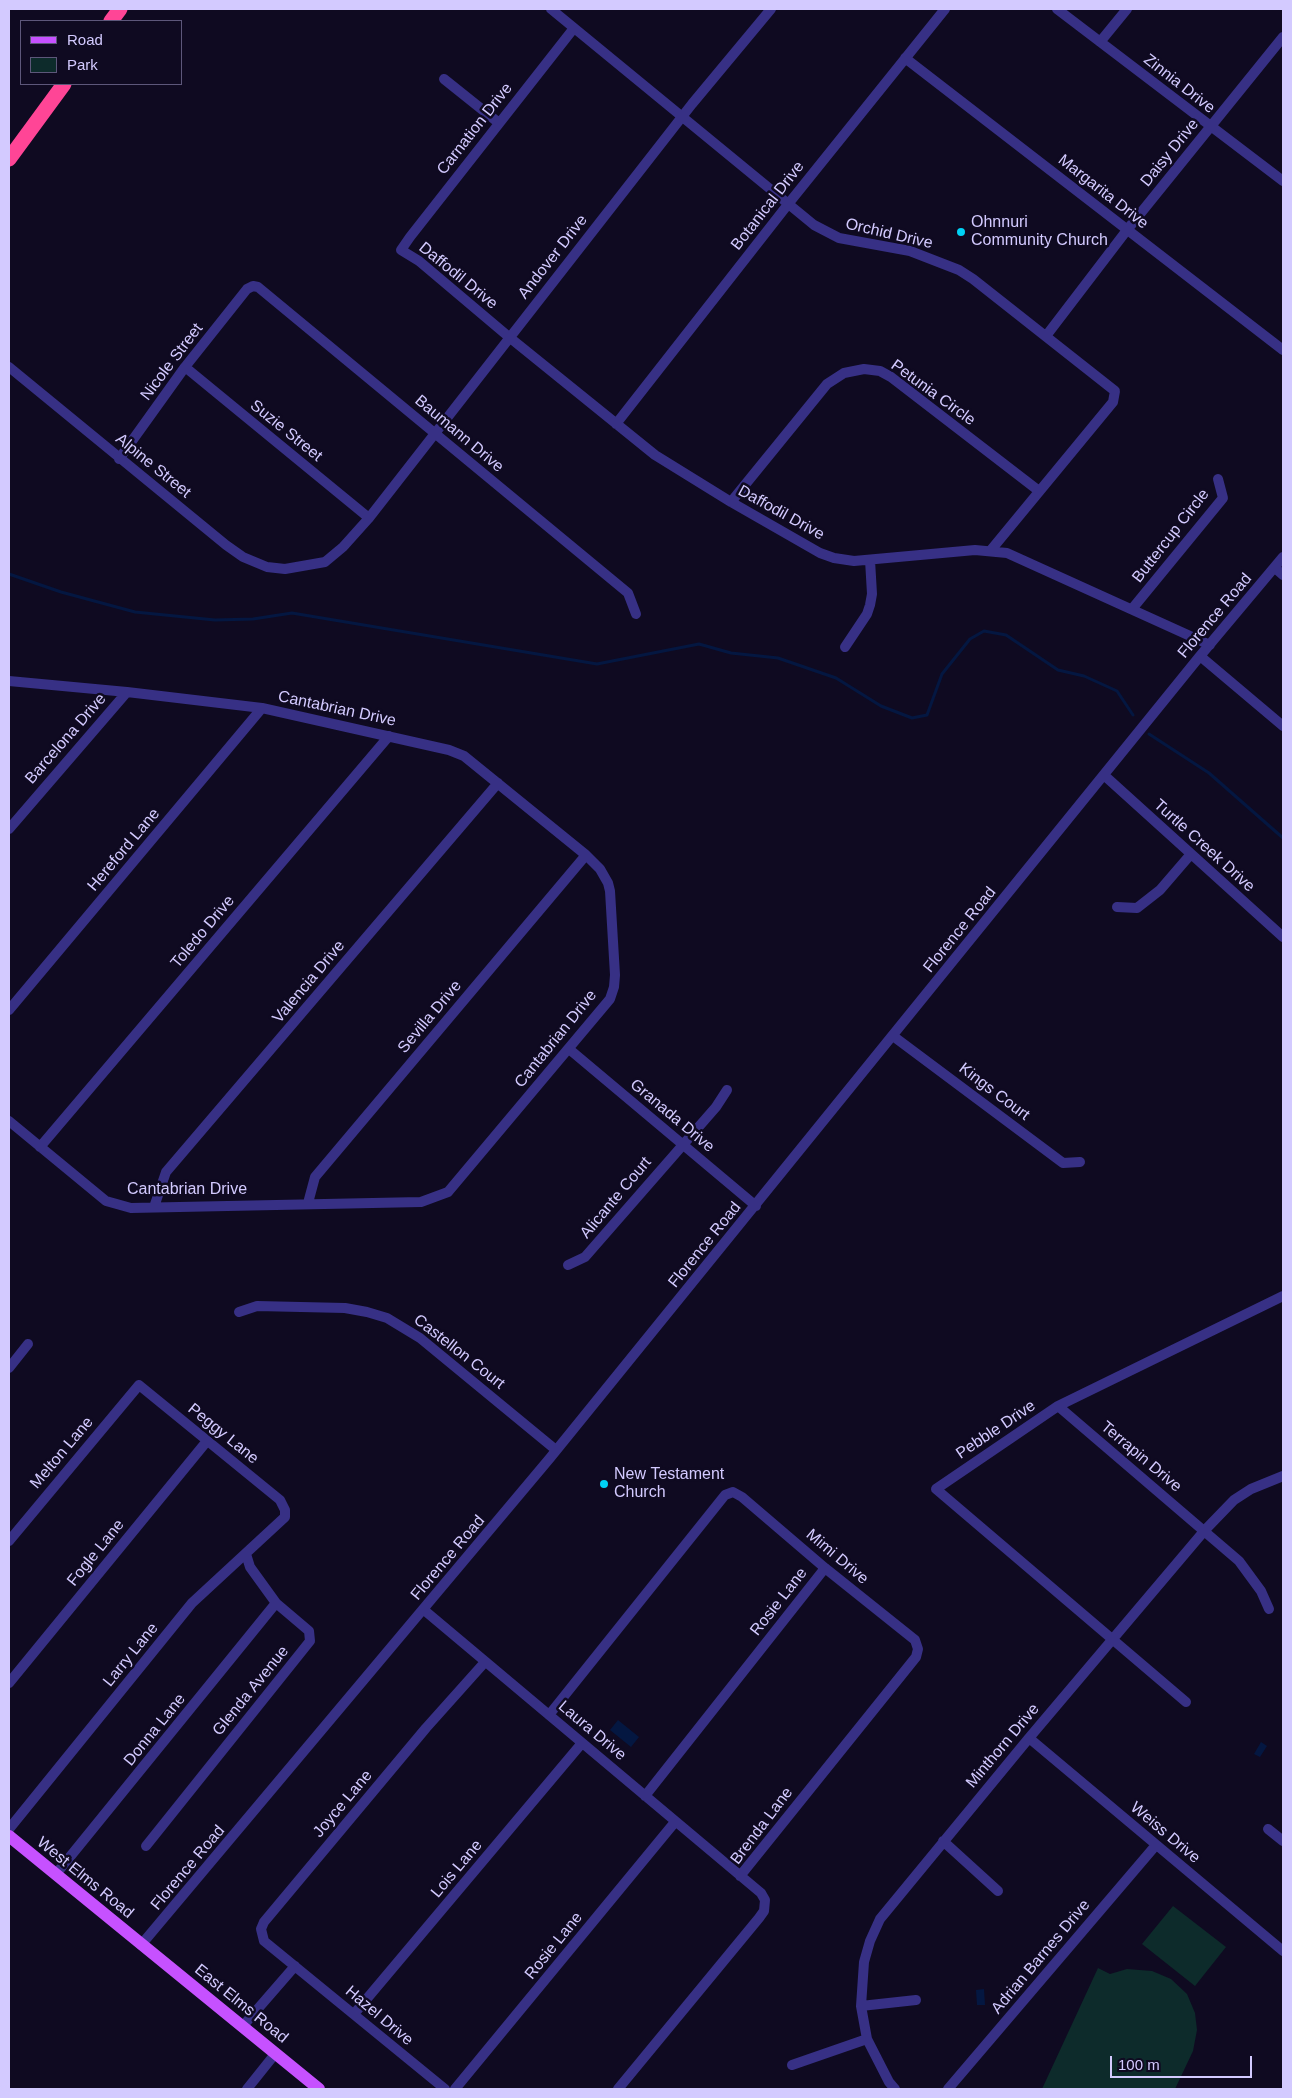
<!DOCTYPE html>
<style>
body{margin:0}
#map{position:relative;width:1292px;height:2098px;overflow:hidden;background:#0f0a21;font-family:Helvetica,sans-serif}
canvas{display:block}
.frame{position:absolute;inset:0;border:10px solid #d3caff;pointer-events:none}
.legend{position:absolute;left:20px;top:20px;width:162px;height:65px;box-sizing:border-box;background:#0f0a21;border:1px solid #5d577a;margin:0;padding:6px 9px;list-style:none;font-size:15px;color:#d3caff}
.legend li{display:flex;align-items:center;gap:10px;height:25px}
.legend b{width:25px;border:1px solid #5d577a}
.scale{position:absolute;left:1110px;top:2056px;width:142px;height:22px;box-sizing:border-box;border:2px solid #d3caff;border-top:0;padding-left:6px;font-size:15px;line-height:18px;white-space:nowrap;color:#d3caff;-webkit-text-stroke:4px #0f0a21;paint-order:stroke}
</style>
<div id="map">
<canvas width="1292" height="2098"></canvas>
<div class="frame"></div>
<ul class="legend">
<li><b style="height:6px;background:#c651ff"></b>Road</li>
<li><b style="height:14px;background:#0d2b2b"></b>Park</li>
</ul>
<div class="scale">100 m</div>
</div>
<script>
const g = document.querySelector('canvas').getContext('2d');
g.lineJoin = 'round';
function fillPath(path, color) { g.fillStyle = color; g.fill(path, 'evenodd'); }
const poly = rows => new Path2D(rows.map(r => 'M' + r).join(''));
function strokePath(path, color, width, dash) { g.strokeStyle = color; g.lineWidth = width; g.lineCap = dash ? 'butt' : 'round'; g.setLineDash(dash || []); g.stroke(path); }
function write(font, color, halo, rows, align = 'center') {
  g.font = font + ' Helvetica,sans-serif'; g.lineWidth = 5; g.setLineDash([]); g.textBaseline = 'middle'; g.strokeStyle = halo; g.fillStyle = color; for (const [text, x, y, turn = 0] of rows) {
    g.save(); g.translate(x, y); g.rotate((+turn || 0) * Math.PI / 180); g.textAlign = isNaN(turn) ? turn : align; if (halo) g.strokeText(text, 0, 0); g.fillText(text, 0, 0); g.restore();
  }
}
const green = poly([
 [1173,1906,1226,1947,1195,1986,1142,1944],
 [1098,1968,1110,1974,1127,1969,1152,1971,1171,1979,1187,1994,1195,2013,1197,2030,1193,2051,1175,2089,1042,2089]
]);
const water = poly([
 [618,1720,639,1737,631,1747,610,1730],
 [1261,1742,1267,1746,1260,1757,1254,1754],
 [984,1989,985,2005,977,2005,976,1990]
]);
const stream = poly([
 [9,574,61,592,135,612,215,620,253,619,292,613,597,664,699,644,731,653,778,658,836,678,881,706,912,718,927,715,942,674,970,639,984,631,1006,635,1058,670,1084,676,1117,691,1133,715],
 [1149,734,1209,773,1283,838]
]);
const minor = poly([
 [551,9,814,225,839,238,910,251,959,270,973,279,1115,391,1113,402,991,550],
 [1057,9,1283,181],
 [574,28,410,237,401,250,419,261,509,337,655,455,731,502,820,553,834,558,854,561,975,550,1007,553,1210,645],
 [1100,42,1127,9],
 [905,58,1283,350],
 [444,79,499,123],
 [1046,336,1127,230,1283,37],
 [9,367,226,545,243,557,267,567,285,569,325,562,343,547,369,518,692,104,771,9],
 [185,367,369,518],
 [616,424,789,203,945,9],
 [119,459,185,367,247,289,253,286,258,287,628,593,636,614],
 [731,502,827,384,844,373,864,369,880,371,891,377,1039,491],
 [1275,568,1283,575],
 [1132,609,1223,498,1218,479],
 [845,647,867,614,870,605,872,594,870,560],
 [1200,656,1283,726],
 [9,681,127,692,262,708,449,750,464,756,586,855,600,869,608,883,610,891,615,975,614,987,610,999,448,1192,421,1202,131,1208,106,1201,9,1121],
 [1105,776,1283,937],
 [9,829,127,692],
 [1117,907,1137,908,1160,890,1191,854],
 [9,1010,262,708],
 [893,1036,1063,1163,1080,1162],
 [569,1049,756,1206],
 [40,1147,389,736],
 [308,1203,315,1177,586,855],
 [154,1207,166,1172,498,783],
 [568,1265,585,1257,716,1107,727,1090],
 [239,1312,257,1306,345,1308,367,1312,387,1318,420,1338,556,1450],
 [9,1368,28,1344],
 [1058,1406,1239,1561,1261,1591,1269,1609],
 [9,1541,139,1385,280,1500,285,1510,285,1517,192,1603,9,1829],
 [424,1610,761,1893,765,1900,764,1911,759,1918,618,2089],
 [9,1683,207,1441],
 [1186,1702,936,1489,1058,1406,1283,1296],
 [549,1715,725,1495,733,1492,742,1497,825,1568,915,1640,918,1649,916,1657,740,1876],
 [1029,1738,1283,1951],
 [645,1796,825,1568],
 [1268,1829,1283,1841],
 [943,1841,998,1891],
 [146,1846,310,1641,309,1631,276,1603,250,1567,246,1554],
 [56,1874,276,1603],
 [141,1945,550,1458,1200,656,1283,557],
 [861,2006,916,2000],
 [354,2014,582,1743],
 [242,2027,295,1966],
 [792,2065,867,2039],
 [247,2089,275,2054],
 [445,2089,264,1941,261,1929,264,1922,426,1728,485,1662],
 [455,2089,675,1822],
 [895,2089,889,2082,867,2039,861,2006,864,1962,870,1941,880,1919,1029,1738,1205,1530,1234,1500,1251,1489,1283,1476],
 [948,2089,1156,1845]
]);
const major = poly([
 [9,1836,319,2089]
]);
const highway = poly([
 [111,21,120,9],
 [9,159,64,84]
]);
const markers = [
 [961,232,5,"#00d2f5"],
 [604,1484,5,"#00d2f5"]
];
const streetNames = [
 ["Zinnia Drive",1179,84,38],
 ["Carnation Drive",475,129,-52],
 ["Daisy Drive",1170,153,-51],
 ["Margarita Drive",1103,192,38],
 ["Botanical Drive",768,206,-52],
 ["Orchid Drive",889,234,13],
 ["Andover Drive",553,257,-52],
 ["Daffodil Drive",458,276,39],
 ["Nicole Street",172,362,-53],
 ["Petunia Circle",933,393,36],
 ["Suzie Street",286,431,39],
 ["Baumann Drive",459,434,40],
 ["Alpine Street",153,466,39],
 ["Daffodil Drive",781,513,29],
 ["Buttercup Circle",1171,536,-52],
 ["Florence Road",1215,616,-50],
 ["Cantabrian Drive",337,709,12],
 ["Barcelona Drive",66,739,-49],
 ["Turtle Creek Drive",1204,846,42],
 ["Hereford Lane",124,850,-50],
 ["Florence Road",960,930,-51],
 ["Toledo Drive",203,932,-50],
 ["Valencia Drive",309,982,-50],
 ["Sevilla Drive",430,1017,-50],
 ["Cantabrian Drive",556,1039,-51],
 ["Kings Court",994,1092,37],
 ["Granada Drive",672,1116,40],
 ["Cantabrian Drive",187,1190],
 ["Alicante Court",616,1198,-50],
 ["Florence Road",705,1245,-51],
 ["Castellon Court",459,1352,38],
 ["Pebble Drive",996,1430,-34],
 ["Peggy Lane",223,1434,39],
 ["Melton Lane",62,1453,-50],
 ["Terrapin Drive",1141,1457,40],
 ["Fogle Lane",96,1553,-51],
 ["Mimi Drive",837,1557,40],
 ["Florence Road",448,1558,-50],
 ["Rosie Lane",779,1602,-52],
 ["Larry Lane",131,1655,-51],
 ["Glenda Avenue",251,1691,-51],
 ["Donna Lane",155,1730,-51],
 ["Laura Drive",592,1731,40],
 ["Minthorn Drive",1003,1746,-50],
 ["Joyce Lane",343,1804,-50],
 ["Brenda Lane",762,1826,-53],
 ["Weiss Drive",1165,1833,40],
 ["Florence Road",188,1868,-50],
 ["Lois Lane",457,1869,-50],
 ["West Elms Road",85,1878,39],
 ["Rosie Lane",554,1946,-51],
 ["Adrian Barnes Drive",1041,1957,-50],
 ["East Elms Road",241,2004,39],
 ["Hazel Drive",379,2016,40]
];
const poiNames = [
 ["Ohnnuri",971,223],
 ["Community Church",971,241],
 ["New Testament",614,1475],
 ["Church",614,1493]
];
fillPath(green, '#0d2b2b');
fillPath(water, '#041741');
strokePath(stream, '#041741', 3);
strokePath(minor, '#373085', 10);
strokePath(major, '#c651ff', 12);
strokePath(highway, '#ff4596', 15);
for (const [x, y, r, color] of markers) { const dot = new Path2D(); dot.arc(x, y, r, 0, 2 * Math.PI); g.fillStyle = color; g.fill(dot); strokePath(dot, '#0f0a21', 2); }
write('16px', '#d3caff', '#0f0a21', streetNames);
write('16px', '#d3caff', '#0f0a21', poiNames, 'left');
</script>
